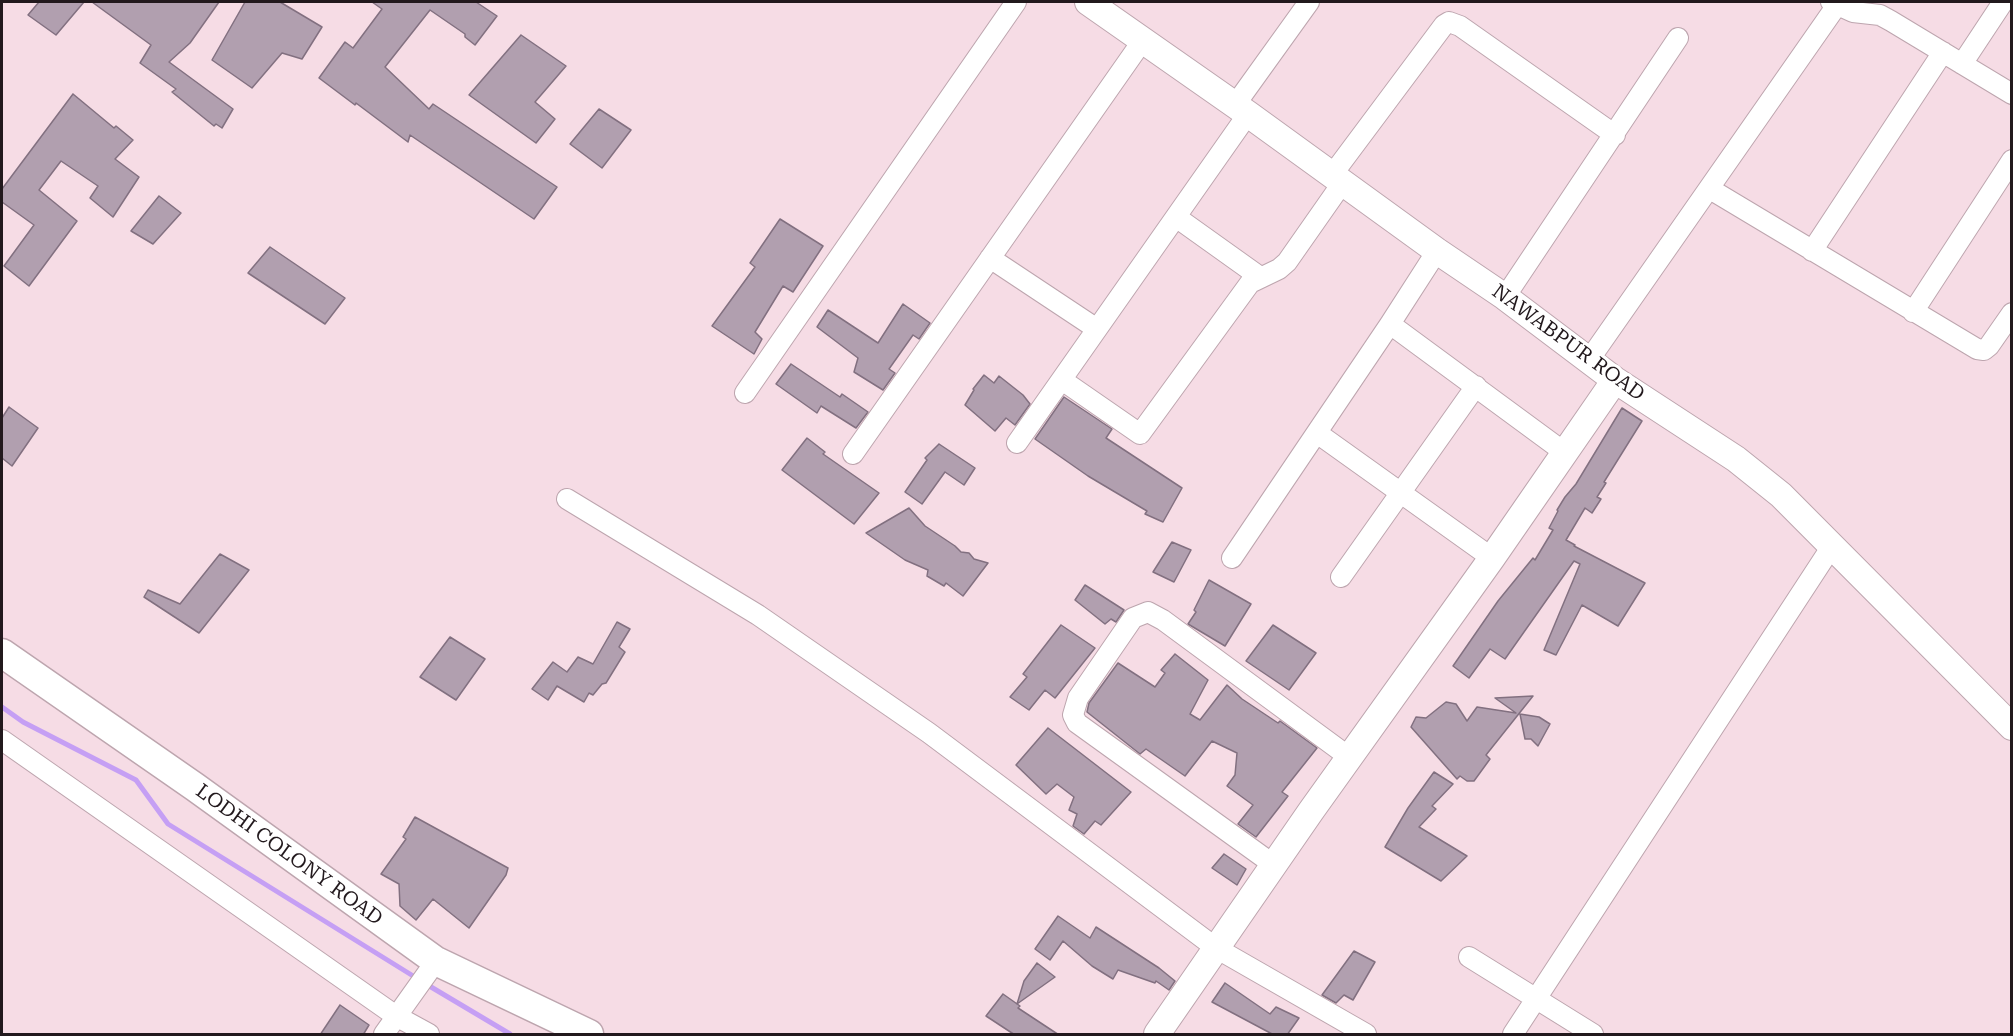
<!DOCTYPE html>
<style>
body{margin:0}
#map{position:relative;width:2013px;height:1036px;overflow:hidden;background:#f6dce5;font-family:"Roboto Serif",serif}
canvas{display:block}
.frame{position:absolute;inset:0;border:3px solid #22191d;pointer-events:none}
</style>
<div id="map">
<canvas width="2013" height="1036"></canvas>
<div class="frame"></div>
</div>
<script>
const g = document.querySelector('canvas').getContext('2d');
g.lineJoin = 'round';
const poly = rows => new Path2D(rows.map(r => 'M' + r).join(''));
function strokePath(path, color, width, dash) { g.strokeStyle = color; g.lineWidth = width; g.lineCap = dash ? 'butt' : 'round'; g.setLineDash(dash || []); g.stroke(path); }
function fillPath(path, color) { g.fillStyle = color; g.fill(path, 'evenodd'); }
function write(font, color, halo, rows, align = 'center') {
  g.font = font + ' "Roboto Serif",serif'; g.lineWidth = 6; g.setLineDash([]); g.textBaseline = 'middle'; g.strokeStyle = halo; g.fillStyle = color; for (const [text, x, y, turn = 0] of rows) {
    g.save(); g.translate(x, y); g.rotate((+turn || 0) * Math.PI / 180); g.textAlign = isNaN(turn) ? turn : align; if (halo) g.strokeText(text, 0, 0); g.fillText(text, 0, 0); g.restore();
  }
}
const stream = poly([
 [2,707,23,722,136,780,168,824,418,979],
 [426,984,510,1034]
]);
const building = poly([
 [39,2,84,2,56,35,28,15,39,2],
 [92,2,219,2,190,43,169,62,233,109,222,128,216,124,214,126,172,92,176,89,140,63,151,45,92,2],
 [245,2,280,2,322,27,302,59,282,53,252,88,212,60,245,2],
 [372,2,476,2,497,16,475,45,465,37,465,34,430,10,385,67,429,109,433,104,557,187,534,219,410,135,408,142,356,103,355,105,319,78,345,42,353,48,382,9,372,2],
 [521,35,566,66,535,102,555,119,536,143,469,95,521,35],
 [73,94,114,128,116,126,133,140,115,159,139,177,113,217,90,198,98,186,61,161,39,190,77,221,29,286,4,266,34,225,2,202,2,189,73,94],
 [599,109,631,130,602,168,570,144,599,109],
 [159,196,181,213,153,244,131,231,159,196],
 [780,219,823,246,793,292,783,286,755,332,762,339,754,354,712,326,755,267,750,263,780,219],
 [270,247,345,298,325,324,248,273,270,247],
 [903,304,930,323,919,339,913,335,889,369,895,373,883,390,854,372,858,358,817,327,828,310,878,343,903,304],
 [791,364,840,397,842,394,868,412,856,428,821,406,817,413,776,384,791,364],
 [984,375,994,383,999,376,1023,395,1030,404,1015,425,1006,418,995,431,965,405,974,390,973,389,984,375],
 [1064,397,1112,429,1106,438,1182,488,1163,522,1145,514,1147,511,1088,476,1035,439,1064,397],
 [9,407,38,428,12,466,2,458,2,418,9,407],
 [1622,408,1642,421,1604,482,1606,483,1597,497,1601,499,1592,513,1585,508,1566,540,1575,545,1574,546,1645,583,1618,626,1582,605,1556,655,1544,650,1580,564,1574,561,1505,659,1490,649,1469,678,1453,666,1498,601,1533,558,1535,560,1553,530,1549,528,1558,511,1557,510,1565,497,1576,484,1622,408],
 [807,438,825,452,823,454,879,493,854,524,782,470,807,438],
 [939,444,975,468,964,485,945,472,922,504,905,492,927,460,925,458,939,444],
 [909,508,925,526,955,546,961,552,969,553,974,559,988,563,963,596,946,583,944,586,927,576,928,570,905,560,866,533,909,508],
 [1172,542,1191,550,1174,582,1153,572,1172,542],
 [220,554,249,570,199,633,144,597,148,590,180,604,220,554],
 [1209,580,1251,604,1225,646,1188,624,1196,612,1194,610,1209,580],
 [1085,585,1124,610,1116,622,1111,619,1105,624,1075,600,1085,585],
 [617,622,630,629,619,647,625,652,606,683,602,684,593,695,589,693,584,702,557,686,548,700,532,689,553,662,567,672,578,657,593,664,617,622],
 [1061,625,1095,648,1055,698,1045,690,1029,710,1010,697,1027,677,1023,674,1061,625],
 [1273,625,1316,653,1289,690,1246,661,1273,625],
 [450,637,485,659,456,700,420,677,450,637],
 [1175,654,1208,680,1190,714,1200,720,1227,685,1242,699,1278,723,1280,721,1317,748,1282,792,1288,796,1256,837,1238,824,1253,805,1227,786,1235,775,1237,753,1212,741,1185,776,1146,749,1140,754,1087,712,1089,703,1118,663,1155,687,1165,673,1161,670,1175,654],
 [1533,696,1486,755,1490,759,1474,781,1467,781,1460,776,1457,779,1411,727,1416,717,1426,718,1446,702,1456,704,1467,721,1477,707,1516,713,1495,698,1533,696],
 [1520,714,1539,717,1550,724,1538,746,1531,739,1525,739,1520,714],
 [1048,728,1131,792,1101,825,1095,821,1084,834,1073,826,1077,814,1069,810,1074,797,1057,784,1046,794,1016,765,1048,728],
 [1434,772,1453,784,1432,806,1436,809,1419,827,1467,856,1441,881,1385,847,1408,808,1434,772],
 [415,817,508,868,506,875,469,928,433,899,416,920,400,906,399,884,381,874,406,839,403,837,415,817],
 [1224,854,1246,869,1237,885,1212,868,1224,854],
 [1058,916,1090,938,1096,927,1159,968,1175,981,1169,990,1156,981,1155,983,1118,970,1113,979,1092,966,1063,941,1050,960,1035,949,1058,916],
 [1354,951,1375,962,1353,1000,1344,995,1336,1003,1322,995,1354,951],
 [1037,963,1055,977,1017,1004,1024,981,1037,963],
 [1225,983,1270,1014,1276,1007,1299,1018,1287,1035,1274,1035,1212,1002,1225,983],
 [1003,994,1020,1006,1018,1008,1059,1035,1015,1035,986,1016,1003,994],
 [340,1005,369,1025,363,1035,320,1035,340,1005]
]);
const minor = poly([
 [1831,2,1853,12,1880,15,1891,21,2012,94],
 [1962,64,2003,2],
 [1235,105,1309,2],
 [1332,175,1444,25,1449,22,1460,26,1615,135],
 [1710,189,1977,349,1984,350,1989,346,2012,313],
 [1176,217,1260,277],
 [1812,251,1943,52],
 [990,258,1097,329],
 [1505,297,1678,38],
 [1913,312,2012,160],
 [1390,324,1564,452],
 [1589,360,1837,5],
 [1062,380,1140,434,1250,283,1279,269,1287,262,1343,182],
 [745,393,1016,2],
 [1317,433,1492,558],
 [1017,443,1248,114],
 [853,454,1143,40],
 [567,499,758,615,929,733,1216,948,1366,1034],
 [1232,558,1390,324,1437,251],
 [1341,577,1476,386],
 [2,740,396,1016,429,1034],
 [1274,865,1077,723,1073,715,1078,698,1133,618,1148,612,1163,620,1349,757],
 [1469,957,1593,1034],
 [384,1034,436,961],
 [1513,1034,1832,546]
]);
const tertiary = poly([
 [1088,2,1248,114,1437,251,1505,297,1615,380,1736,459,1781,495,2012,727],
 [1157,1034,1311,811,1492,558,1615,380]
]);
const secondary = poly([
 [2,653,195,787,436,961,589,1034]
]);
const streetNames = [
 ["NAWABPUR ROAD",1568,343,36],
 ["LODHI COLONY ROAD",289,855,36]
];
strokePath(stream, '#c59ff4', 5);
fillPath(building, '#b19faf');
strokePath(building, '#827080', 1.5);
strokePath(minor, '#bda5ae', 22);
strokePath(tertiary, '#bda5ae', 28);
strokePath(secondary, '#bda5ae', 31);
strokePath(minor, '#fff', 20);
strokePath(tertiary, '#fff', 26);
strokePath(secondary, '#fff', 28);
write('20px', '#22191d', '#fff', streetNames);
</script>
